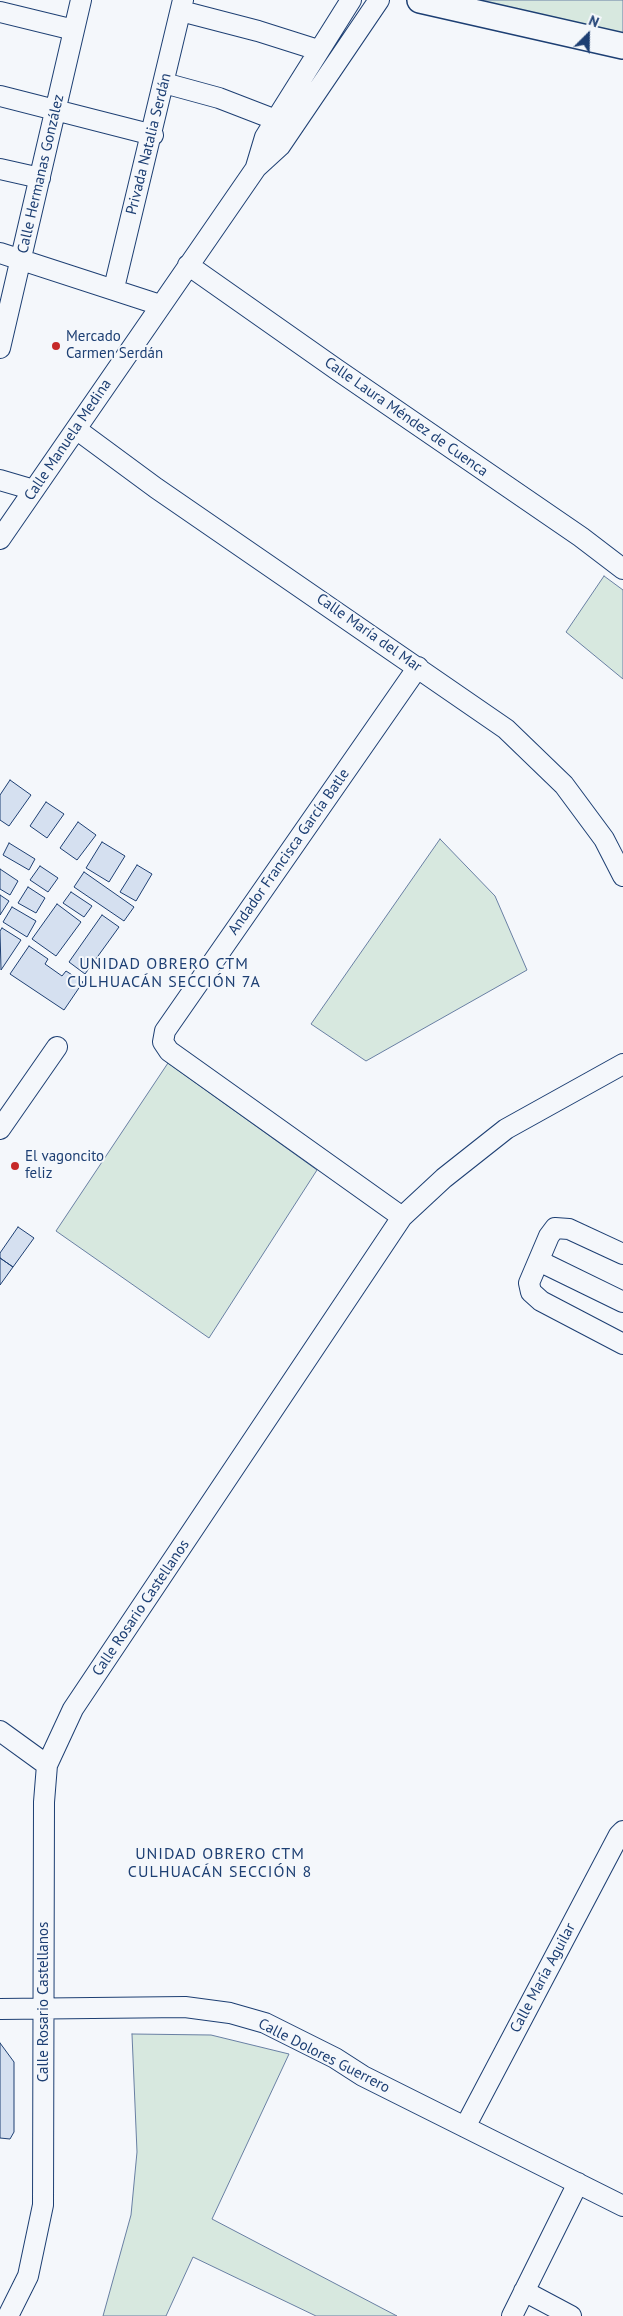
<!DOCTYPE html>
<meta charset="utf-8">
<style>
body{margin:0}
#map{position:relative;width:623px;height:2316px;overflow:hidden;background:#f4f7fb;font-family:"PT Sans",sans-serif}
canvas{display:block}
.north{position:absolute;left:563px;top:10px;width:50px;height:50px;-webkit-text-stroke:4px #f4f7fb;paint-order:stroke;rotate:23deg;font-size:14px;font-weight:700;line-height:20px;text-align:center;color:#1d3f73}
.north::after{content:'';display:block;margin:auto;width:18px;height:22px;background:#1d3f73;clip-path:polygon(50% 0,100% 100%,50% 72%,0 100%)}
</style>
<div id="map">
<canvas width="623" height="2316"></canvas>
<div class="north">N</div>
</div>
<script>
const g = document.querySelector('canvas').getContext('2d');
g.lineJoin = 'round';
function fillPath(path, color) { g.fillStyle = color; g.fill(path, 'evenodd'); }
const poly = rows => new Path2D(rows.map(r => 'M' + r).join(''));
function strokePath(path, color, width, dash) { g.strokeStyle = color; g.lineWidth = width; g.lineCap = dash ? 'butt' : 'round'; g.setLineDash(dash || []); g.stroke(path); }
function write(font, color, halo, rows, align = 'center') {
  g.font = font + ' "PT Sans",sans-serif'; g.lineWidth = 4; g.setLineDash([]); g.textBaseline = 'middle'; g.strokeStyle = halo; g.fillStyle = color; for (const [text, x, y, turn = 0] of rows) {
    g.save(); g.translate(x, y); g.rotate((+turn || 0) * Math.PI / 180); g.textAlign = isNaN(turn) ? turn : align; if (halo) g.strokeText(text, 0, 0); g.fillText(text, 0, 0); g.restore();
  }
}
const green = poly([
 [457,0,623,0,623,35,457,0],
 [604,576,623,590,623,679,566,632,604,576],
 [440,839,495,896,527,970,366,1061,311,1024,440,839],
 [168,1063,317,1170,209,1338,56,1231,168,1063],
 [132,2034,211,2035,289,2054,212,2219,397,2316,316,2316,193,2257,166,2316,103,2316,131,2215,137,2152,132,2034]
]);
const building = poly([
 [10,780,31,795,9,826,0,820,0,795,10,780],
 [46,802,64,814,47,838,30,826,46,802],
 [78,822,96,835,77,860,60,848,78,822],
 [102,842,125,856,109,882,86,868,102,842],
 [9,843,35,859,29,870,3,855,9,843],
 [137,865,152,874,136,901,120,892,137,865],
 [40,866,58,878,48,892,30,880,40,866],
 [0,869,18,881,10,895,0,889,0,869],
 [84,872,134,907,124,921,74,887,84,872],
 [28,887,45,898,36,913,18,903,28,887],
 [71,892,92,906,84,917,63,903,71,892],
 [0,895,9,901,0,915,0,895],
 [57,904,81,922,56,956,32,939,57,904],
 [12,907,36,921,27,937,3,922,12,907],
 [102,915,119,927,85,974,69,962,102,915],
 [2,928,21,940,1,970,0,931,2,928],
 [29,946,48,959,45,964,62,976,66,971,83,982,64,1010,10,974,29,946],
 [18,1227,34,1238,13,1267,0,1258,0,1253,18,1227],
 [0,1258,13,1267,0,1285,0,1258],
 [0,2043,14,2062,14,2132,10,2139,0,2138,0,2043]
]);
const minor = poly([
 [181,11,258,31,318,50],
 [0,12,74,30],
 [164,83,219,98,276,120],
 [0,96,153,135],
 [256,167,265,137,351,0],
 [0,169,40,178],
 [0,253,160,305],
 [188,265,336,369,581,537,623,569],
 [114,288,183,0],
 [0,348,81,0],
 [76,429,156,488,506,729,564,785,604,839,623,876],
 [0,480,34,490],
 [0,539,256,168,280,146,379,0],
 [0,1129,57,1047],
 [402,1217,169,1051,163,1042,165,1031,418,667],
 [623,1254,569,1229,555,1228,549,1236,529,1283,531,1292,541,1301,623,1344],
 [539,1261,623,1302],
 [0,1731,47,1765],
 [0,2009,185,2007,230,2013,265,2023,335,2058,363,2076,623,2206],
 [465,2127,619,1835,623,1831],
 [524,2291,571,2316],
 [8,2316,28,2276,43,2205,44,1802,47,1765,73,1709,402,1217,444,1178,506,1129,623,1064],
 [512,2316,578,2183]
]);
const major = poly([
 [420,0,623,46]
]);
const markers = [
 [56,346,5,"#c62828"],
 [15,1166,5,"#c62828"]
];
const streetNames = [
 ["Privada Natalia Serdán",149,144,-76],
 ["Calle Hermanas González",41,174,-77],
 ["Calle Laura Méndez de Cuenca",406,417,35],
 ["Calle Manuela Medina",68,440,-56],
 ["Calle María del Mar",369,633,35],
 ["Andador Francisca García Batle",289,852,-55],
 ["Calle Rosario Castellanos",141,1608,-56],
 ["Calle María Aguilar",543,1978,-62],
 ["Calle Rosario Castellanos",44,2002,-90],
 ["Calle Dolores Guerrero",324,2056,27]
];
const poiNames = [
 ["Mercado",66,337],
 ["Carmen Serdán",66,354],
 ["El vagoncito",25,1157],
 ["feliz",25,1174]
];
const neighbourhoodNames = [
 ["UNIDAD OBRERO CTM",164,964],
 ["CULHUACÁN SECCIÓN 7A",164,982],
 ["UNIDAD OBRERO CTM",220,1854],
 ["CULHUACÁN SECCIÓN 8",220,1872]
];
fillPath(green, '#d7e8df');
strokePath(green, '#687fa3', 1);
fillPath(building, '#d5e0f0');
strokePath(building, '#1d3f73', 1);
strokePath(minor, '#1d3f73', 22);
strokePath(major, '#1d3f73', 28);
strokePath(minor, '#f4f7fb', 20);
strokePath(major, '#f4f7fb', 25);
for (const [x, y, r, color] of markers) { const dot = new Path2D(); dot.arc(x, y, r, 0, 2 * Math.PI); g.fillStyle = color; g.fill(dot); strokePath(dot, '#f4f7fb', 2); }
write('15px', '#1d3f73', '#f4f7fb', streetNames);
write('15px', '#1d3f73', '#f4f7fb', poiNames, 'left');
g.letterSpacing = '1px';
write('16px', '#1d3f73', '#f4f7fb', neighbourhoodNames);
g.letterSpacing = '0px';
</script>
